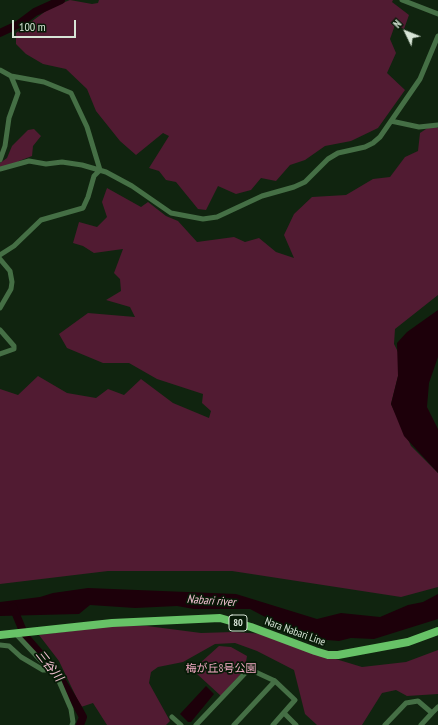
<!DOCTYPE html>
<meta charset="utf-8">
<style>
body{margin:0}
#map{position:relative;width:438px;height:725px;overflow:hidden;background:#10240f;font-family:"PT Sans Narrow",sans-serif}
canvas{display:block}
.north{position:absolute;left:386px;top:12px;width:40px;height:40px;-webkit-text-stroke:3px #071a07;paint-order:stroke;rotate:313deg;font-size:11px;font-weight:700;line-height:16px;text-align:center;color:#d7e4d6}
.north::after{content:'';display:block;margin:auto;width:14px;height:18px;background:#d7e4d6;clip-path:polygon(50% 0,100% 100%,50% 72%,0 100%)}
.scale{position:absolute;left:12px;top:20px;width:64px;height:18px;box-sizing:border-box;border:2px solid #d7e4d6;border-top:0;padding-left:5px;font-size:12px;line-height:14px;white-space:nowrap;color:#d7e4d6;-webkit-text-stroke:3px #071a07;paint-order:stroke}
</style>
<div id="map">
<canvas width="438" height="725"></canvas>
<div class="north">N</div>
<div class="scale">100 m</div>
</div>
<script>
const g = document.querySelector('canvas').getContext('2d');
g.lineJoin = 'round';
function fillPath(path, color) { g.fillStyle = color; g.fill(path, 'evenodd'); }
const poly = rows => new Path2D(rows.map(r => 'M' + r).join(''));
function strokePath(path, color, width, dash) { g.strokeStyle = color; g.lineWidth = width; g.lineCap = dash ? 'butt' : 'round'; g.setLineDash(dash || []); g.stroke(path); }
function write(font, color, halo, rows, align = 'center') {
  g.font = font + ' "PT Sans Narrow","Noto Sans JP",sans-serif'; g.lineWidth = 3.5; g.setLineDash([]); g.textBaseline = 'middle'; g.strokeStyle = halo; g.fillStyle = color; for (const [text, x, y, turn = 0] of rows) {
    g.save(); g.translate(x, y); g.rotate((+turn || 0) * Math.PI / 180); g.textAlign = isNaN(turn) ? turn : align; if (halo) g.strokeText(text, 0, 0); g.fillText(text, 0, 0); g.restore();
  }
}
const green = poly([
 [70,0,92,4,98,3,99,0,393,0,392,2,409,15,404,29,395,25,390,39,396,53,387,73,405,90,378,128,351,141,325,146,305,160,290,165,276,181,261,178,251,190,236,194,218,186,206,210,198,209,176,182,166,180,159,171,149,168,169,136,163,133,136,155,120,141,96,111,87,89,66,69,43,64,26,54,16,44,16,33,50,8],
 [432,125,438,128,438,295,395,329,394,344,398,352,398,376,391,404,411,446,438,473,438,587,401,597,232,571,108,571,0,584,0,389,18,395,38,376,67,393,96,398,108,389,124,395,141,379,173,403,209,418,211,411,202,403,203,394,157,379,129,363,103,363,67,348,59,334,88,313,135,317,130,307,106,300,121,291,120,279,114,273,123,249,94,253,83,246,73,243,79,222,97,227,107,217,102,202,107,188,141,207,148,202,166,216,178,221,197,242,234,237,245,242,259,238,276,252,294,258,284,235,294,214,312,197,346,195,373,179,390,177,405,157,418,151,420,133],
 [34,129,41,136,33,146,32,156,19,161,12,168,0,168,0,163,7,158,12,146,28,130],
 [111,626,147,626,201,633,233,632,265,634,316,653,362,667,406,662,438,650,438,694,407,696,396,690,382,693,362,725,317,725,305,714,294,670,257,651,235,643,215,644,183,662,158,667,151,672,149,683,170,721,166,725,107,725,93,703,81,707,59,661,39,635],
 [219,646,231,647,247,656,246,662,248,666,221,696,197,674,199,664]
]);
const water = poly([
 [438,310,438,357,429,383,427,407,438,429,438,473,404,436,391,404,398,376,397,343,407,332],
 [88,588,236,594,317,619,341,613,380,617,408,605,423,602,438,594,438,619,374,639,351,638,339,641,315,639,286,628,250,609,194,609,177,606,135,608,90,605,79,614,0,616,0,602,40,597,53,593],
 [206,686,214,694,191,722,188,722,180,714]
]);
const river = poly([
 [0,33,19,24,35,12,61,0],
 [13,607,25,636,58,674,77,706,83,717,80,725]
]);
const minor = poly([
 [402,0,438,14],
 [0,70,11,76,44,82,71,93,87,127,100,170],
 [391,121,419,127,438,125],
 [0,160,5,146,9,118,18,93,11,76],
 [0,169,29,161,46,164,62,162,82,165,106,172,132,186,171,213,203,219,217,217,262,196,294,187,305,182,328,159,338,153,365,147,373,143,380,137,420,79,438,36],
 [0,255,14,246,41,220,83,208,88,197,94,176,100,170],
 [0,259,10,271,12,282,11,289,0,308],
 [0,330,14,346,14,349,0,354],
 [16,634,58,679,71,709,73,722,72,725],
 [0,645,9,646,21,657,43,670,51,670],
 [284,713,296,725],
 [172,717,181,725],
 [196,725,249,669,275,681,295,700,273,725],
 [234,725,275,681],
 [385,725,406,703,418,701,432,713,438,707],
 [421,725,432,713]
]);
const primary = poly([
 [0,635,112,623,220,618,251,627,315,651,328,655,338,655,408,642,438,631]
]);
const shields = [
 [238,623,18]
];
const shieldNames = [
 ["80",238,623]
];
const streetNames = [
 ["Nara Nabari Line",295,632,20]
];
const parkNames = [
 ["梅が丘8号公園",221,669]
];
const waterNames = [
 ["Nabari river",211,601,4],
 ["三谷川",49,666,52]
];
fillPath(green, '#511b32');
fillPath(water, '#1d000a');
strokePath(river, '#1d000a', 8);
strokePath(minor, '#456f45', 5);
strokePath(primary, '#67c267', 8);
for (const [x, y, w] of shields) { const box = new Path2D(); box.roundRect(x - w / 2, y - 8, w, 16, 3); g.fillStyle = '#071a07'; g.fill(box); strokePath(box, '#d7e4d6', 1); }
write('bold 10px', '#d7e4d6', null, shieldNames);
write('11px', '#d7e4d6', '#071a07', streetNames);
write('11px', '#f3abc4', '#071a07', parkNames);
write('italic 12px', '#f4c2d3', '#071a07', waterNames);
</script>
